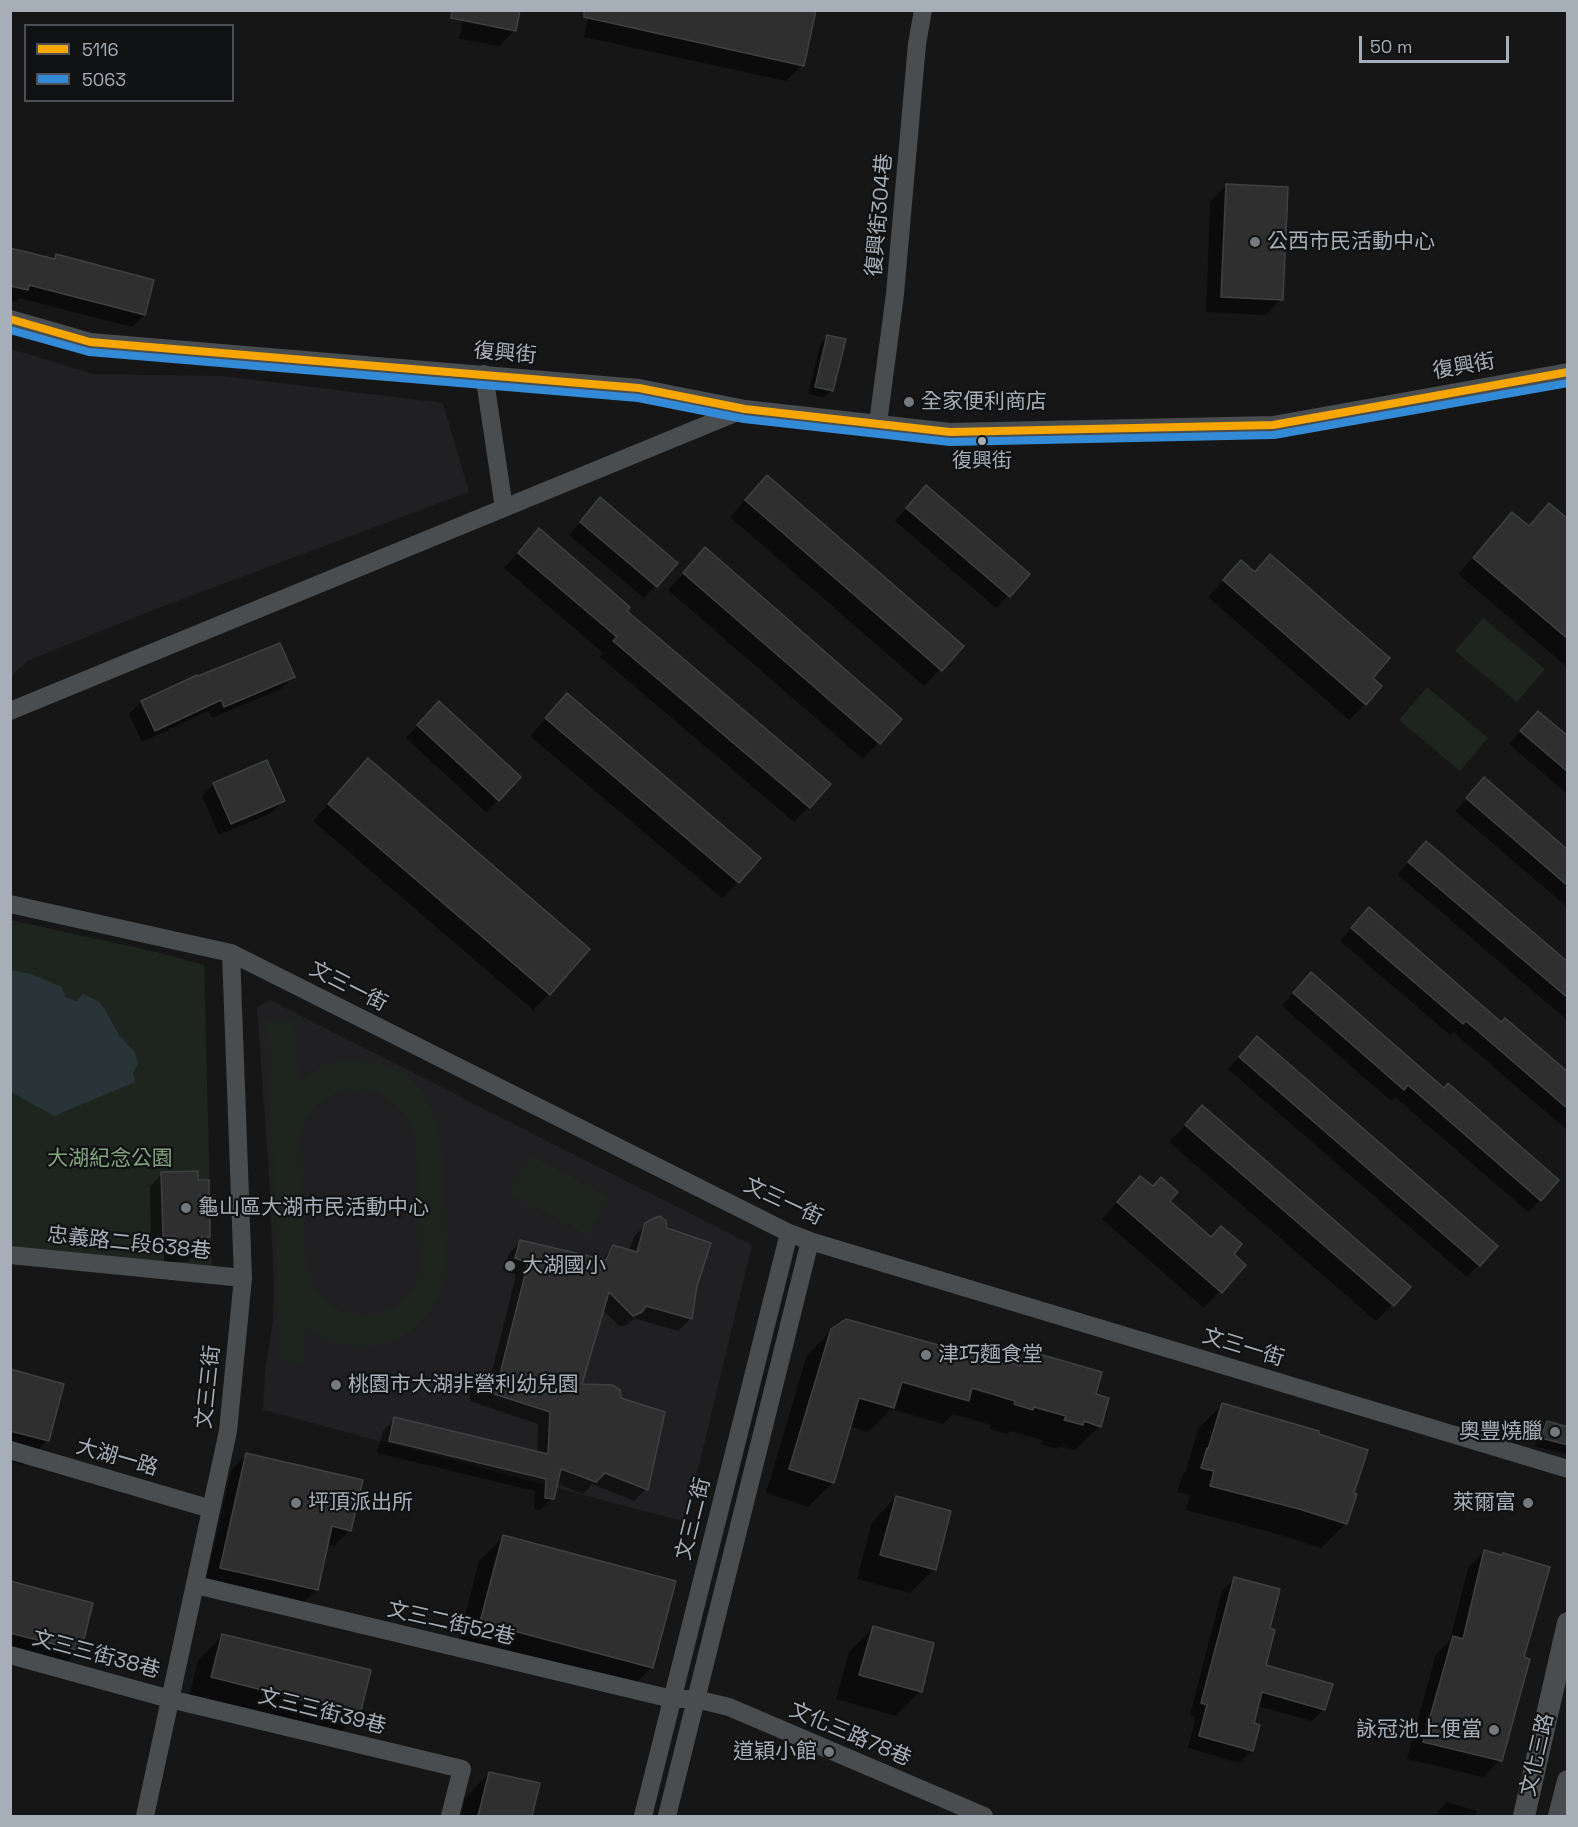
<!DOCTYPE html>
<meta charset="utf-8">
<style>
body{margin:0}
#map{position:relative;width:1578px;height:1827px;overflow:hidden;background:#161616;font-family:"Space Grotesk",sans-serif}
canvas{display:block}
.frame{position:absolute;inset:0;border:12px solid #a6afb8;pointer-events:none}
.legend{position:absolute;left:24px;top:24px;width:210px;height:78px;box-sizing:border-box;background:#101112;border:2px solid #4c5054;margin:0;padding:8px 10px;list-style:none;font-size:18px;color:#a6afb8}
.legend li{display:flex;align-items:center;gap:12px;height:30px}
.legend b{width:30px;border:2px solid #4c5054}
.scale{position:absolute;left:1359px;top:36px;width:150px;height:27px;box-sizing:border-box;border:3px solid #a6afb8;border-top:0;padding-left:8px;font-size:18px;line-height:21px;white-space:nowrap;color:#a6afb8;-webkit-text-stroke:4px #101112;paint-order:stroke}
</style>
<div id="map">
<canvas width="1578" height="1827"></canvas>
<div class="frame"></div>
<ul class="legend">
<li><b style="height:8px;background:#f7a600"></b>5116</li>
<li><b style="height:8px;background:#338bd7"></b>5063</li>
</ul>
<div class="scale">50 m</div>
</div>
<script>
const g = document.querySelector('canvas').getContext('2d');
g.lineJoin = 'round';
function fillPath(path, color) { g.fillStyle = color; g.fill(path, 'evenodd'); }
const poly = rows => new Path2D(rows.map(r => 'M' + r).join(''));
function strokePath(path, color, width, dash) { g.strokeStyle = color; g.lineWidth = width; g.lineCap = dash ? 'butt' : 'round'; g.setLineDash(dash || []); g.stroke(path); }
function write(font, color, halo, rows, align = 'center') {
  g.font = font + ' "Space Grotesk","Noto Sans TC",sans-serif'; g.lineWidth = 4.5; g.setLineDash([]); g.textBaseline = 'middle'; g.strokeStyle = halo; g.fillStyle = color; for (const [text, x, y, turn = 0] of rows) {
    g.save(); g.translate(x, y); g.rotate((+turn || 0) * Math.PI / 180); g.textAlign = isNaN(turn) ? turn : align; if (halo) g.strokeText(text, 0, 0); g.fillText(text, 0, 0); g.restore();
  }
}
const built = poly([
 [11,349,93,374,223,376,443,403,469,492,161,607,27,661,11,676],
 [270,1000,752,1245,687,1515,678,1520,263,1410,265,1372,273,1321,274,1288,269,1177,257,1007]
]);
const green = poly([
 [1483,618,1545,669,1517,702,1455,651],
 [1427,687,1488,738,1460,771,1399,720],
 [11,920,156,952,204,965,212,1273,11,1248],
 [295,1020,298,1082,322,1067,350,1060,379,1063,405,1075,425,1095,438,1122,441,1148,446,1265,441,1291,429,1313,411,1331,388,1343,362,1347,334,1342,305,1327,304,1364,280,1360,277,1244,266,1022],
 [355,1089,374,1091,391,1100,405,1114,414,1131,416,1150,421,1260,420,1277,410,1294,396,1307,378,1314,359,1316,341,1311,325,1301,312,1286,306,1268,299,1139,305,1119,318,1104,335,1093],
 [529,1155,608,1197,588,1235,509,1193]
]);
const water = poly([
 [10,970,31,974,62,987,65,997,76,1001,83,994,99,1002,104,1008,119,1035,135,1052,138,1064,133,1073,135,1082,54,1116,11,1092]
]);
const shadow = poly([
 [465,10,515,30,499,46,459,39],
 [590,10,802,65,786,81,584,37],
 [1227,185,1281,299,1265,315,1206,312,1210,202],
 [10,250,53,260,57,256,153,281,144,315,132,327,19,298,15,302,10,301],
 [828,337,832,390,824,398,808,394,820,344],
 [767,477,962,646,924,686,730,517],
 [601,499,675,563,644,598,569,535],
 [915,499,1028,574,996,608,895,521],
 [1549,505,1568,521,1568,668,1458,574,1512,514,1528,527],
 [539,530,624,611,809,807,794,822,600,657,603,653,504,568],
 [705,549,879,742,863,759,668,590],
 [1270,556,1365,704,1349,720,1208,597,1241,562,1253,573],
 [196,677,293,677,281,689,212,718,208,711,142,742,129,714,141,702],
 [567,695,738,882,722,898,530,736],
 [427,715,498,800,486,812,406,738],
 [1526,725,1568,738,1568,795,1509,744],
 [368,760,587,949,549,994,533,1010,313,821],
 [1484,779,1568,851,1568,908,1455,811],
 [214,784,283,801,271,813,219,835,202,796],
 [1414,855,1568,964,1568,1021,1398,875],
 [1357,921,1501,1023,1568,1074,1568,1131,1453,1032,1450,1035,1340,941],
 [1299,986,1444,1090,1540,1200,1528,1212,1395,1097,1391,1101,1282,1006],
 [1257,1038,1496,1246,1467,1277,1228,1069],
 [1202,1108,1409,1287,1376,1321,1169,1142],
 [162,1174,197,1181,208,1236,200,1245,200,1250,188,1262,164,1262,164,1248,151,1248,150,1186],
 [1124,1194,1167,1201,1244,1265,1204,1308,1102,1219],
 [646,1224,666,1230,695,1286,690,1319,678,1331,634,1318,628,1324,620,1327,602,1309,580,1385,664,1413,646,1489,634,1501,592,1484,583,1494,556,1483,552,1498,540,1510,534,1509,535,1491,377,1453,383,1431,395,1419,537,1453,538,1424,470,1401,469,1387,482,1375,491,1375,516,1275,503,1270,509,1254,521,1241,601,1261,614,1246,629,1251,634,1237],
 [832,1330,1005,1365,1012,1365,1025,1352,1094,1395,1100,1426,1075,1450,1060,1446,1057,1449,1041,1444,1042,1440,1010,1431,1007,1434,990,1429,991,1425,953,1414,943,1424,891,1409,868,1432,849,1426,833,1482,808,1507,766,1493,807,1355],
 [10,1370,47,1441,23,1465,10,1461],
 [1222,1405,1355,1495,1345,1524,1321,1548,1274,1533,1186,1510,1190,1495,1177,1492,1183,1474,1186,1471,1198,1429],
 [1548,1423,1568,1428,1568,1455,1534,1446,1540,1431],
 [247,1454,350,1530,334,1546,327,1545,316,1590,300,1606,205,1584,231,1471],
 [896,1497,934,1569,910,1593,857,1579,872,1522],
 [503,1537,652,1667,628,1691,457,1647,479,1561],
 [1485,1551,1522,1658,1500,1760,1483,1777,1407,1759,1436,1654,1450,1640,1468,1568],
 [1234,1579,1268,1629,1264,1666,1324,1709,1312,1721,1257,1706,1252,1724,1258,1726,1251,1751,1239,1763,1188,1748,1196,1717,1190,1715,1222,1591],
 [10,1583,79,1650,55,1674,10,1663],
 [873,1628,920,1691,896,1716,836,1699,849,1652],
 [222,1636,359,1714,335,1738,188,1701,198,1660],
 [489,1773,538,1785,531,1816,461,1816,465,1798],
 [1447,1802,1477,1811,1476,1816,1433,1816]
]);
const building = poly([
 [452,10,520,10,516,31,451,18,452,10],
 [584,10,816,10,804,66,584,17,584,10],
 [1226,184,1288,187,1283,300,1221,297,1226,184],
 [10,248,55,259,56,254,154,280,145,315,29,285,28,290,10,286,10,248],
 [827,335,846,339,833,391,815,387,827,335],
 [767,475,964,646,942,671,745,500,767,475],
 [926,485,1030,574,1010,597,906,508,926,485],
 [600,497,678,563,657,587,580,522,600,497],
 [1549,503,1568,519,1568,639,1473,558,1512,512,1529,526,1549,503],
 [539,528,630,607,627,611,831,784,810,808,613,641,617,637,518,553,539,528],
 [705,547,902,719,880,744,683,573,705,547],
 [1270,554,1390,658,1373,678,1382,686,1366,705,1223,580,1241,560,1255,572,1270,554],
 [280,643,295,677,224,707,221,700,155,731,141,701,197,675,198,676,280,643],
 [567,693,761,858,739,883,545,718,567,693],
 [439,701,521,777,499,801,417,725,439,701],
 [1538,711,1568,736,1568,772,1520,731,1538,711],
 [368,758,590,949,550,995,328,804,368,758],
 [267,760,285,801,231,824,213,783,267,760],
 [1484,777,1568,850,1568,886,1466,798,1484,777],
 [1426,841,1568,962,1568,998,1408,862,1426,841],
 [1369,907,1501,1022,1505,1018,1568,1072,1568,1109,1466,1021,1463,1024,1351,928,1369,907],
 [1311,972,1444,1088,1448,1083,1559,1180,1541,1201,1408,1085,1404,1090,1293,993,1311,972],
 [1257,1036,1498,1246,1480,1266,1239,1057,1257,1036],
 [1202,1105,1411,1287,1394,1306,1185,1125,1202,1105],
 [198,1171,198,1180,209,1180,210,1237,201,1237,201,1250,176,1251,176,1236,163,1236,161,1172,198,1171],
 [1140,1176,1153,1186,1161,1177,1178,1192,1170,1201,1211,1237,1221,1226,1242,1244,1234,1254,1246,1265,1222,1293,1117,1202,1140,1176],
 [660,1216,666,1221,667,1228,711,1243,697,1286,692,1319,646,1306,642,1312,633,1316,609,1292,582,1384,612,1385,620,1390,621,1398,665,1412,648,1490,605,1473,596,1482,561,1469,554,1499,545,1498,546,1479,389,1441,394,1417,548,1454,550,1412,482,1390,481,1373,500,1374,528,1263,515,1258,520,1240,606,1260,613,1245,637,1252,645,1223,652,1219,660,1216],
 [846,1319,1006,1364,1007,1361,1020,1366,1025,1350,1102,1372,1096,1394,1109,1398,1101,1427,1084,1421,1083,1425,1064,1420,1066,1416,1034,1407,1033,1410,1014,1404,1015,1401,972,1388,969,1401,902,1382,894,1408,859,1398,834,1483,789,1469,831,1329,846,1319],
 [10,1369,64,1384,49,1441,10,1431,10,1369],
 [1222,1403,1319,1431,1319,1434,1368,1450,1354,1493,1357,1494,1347,1524,1299,1509,1210,1486,1214,1471,1201,1468,1207,1448,1208,1449,1222,1403],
 [1547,1421,1568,1427,1568,1445,1541,1438,1547,1421],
 [246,1453,363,1480,351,1531,332,1526,318,1590,220,1568,246,1453],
 [896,1496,951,1511,936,1570,880,1555,896,1496],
 [503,1535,676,1581,653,1668,480,1622,503,1535],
 [1484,1550,1502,1555,1503,1553,1550,1567,1524,1657,1530,1659,1502,1761,1423,1742,1453,1636,1463,1639,1484,1550],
 [1234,1577,1280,1589,1270,1628,1275,1630,1266,1665,1333,1684,1325,1710,1262,1692,1254,1723,1260,1725,1253,1751,1199,1736,1207,1705,1201,1703,1234,1577],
 [10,1581,93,1603,81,1651,10,1633,10,1581],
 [873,1626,934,1643,922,1692,859,1675,873,1626],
 [222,1634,371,1670,360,1715,211,1677,222,1634],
 [489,1772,540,1783,532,1816,478,1816,489,1772]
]);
const minor = poly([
 [10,319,90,342,639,388,745,409,950,432,1273,425,1568,372],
 [484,374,504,508],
 [878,423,895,294,917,44,923,10],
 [10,711,745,409],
 [10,904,231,953,789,1233,810,1241,1568,1469],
 [10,1255,243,1278],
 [10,1450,211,1509],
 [196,1585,672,1699,696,1699,729,1707,984,1816],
 [10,1655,170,1699,462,1769,450,1816],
 [145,1816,228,1431,243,1278,231,953],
 [643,1816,789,1233],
 [667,1816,810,1241]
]);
const tertiary = poly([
 [1524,1816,1568,1623],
 [1559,1816,1568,1781]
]);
const bus1 = poly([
 [10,319,90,342,639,388,745,409,950,432,1273,425,1568,372]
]);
const bus2 = poly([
 [10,330,89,352,638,398,744,419,950,442,1274,435,1568,383]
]);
const markers = [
 [1255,242,6,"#74797f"],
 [909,402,6,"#74797f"],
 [982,441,5,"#a6afb8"],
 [186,1208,6,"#74797f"],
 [510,1266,6,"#74797f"],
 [926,1355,6,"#74797f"],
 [336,1385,6,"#74797f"],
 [1555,1432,6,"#74797f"],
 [296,1503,6,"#74797f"],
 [1528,1503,6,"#74797f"],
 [1494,1730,6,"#74797f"],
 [829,1752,6,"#74797f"]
];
const busNames = [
 ["復興街",982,462]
];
const streetNames = [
 ["復興街304巷",880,215,-85],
 ["復興街",505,354,5],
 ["復興街",1464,367,-10],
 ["文三一街",348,987,27],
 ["文三一街",783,1202,25],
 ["忠義路二段638巷",129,1244,6],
 ["文三一街",1243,1348,17],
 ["文三三街",209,1387,-84],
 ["大湖一路",117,1458,16],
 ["文三二街",694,1519,-76],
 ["文三二街52巷",451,1624,13],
 ["文三三街38巷",96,1655,15],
 ["文三三街39巷",322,1712,14],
 ["文化三路78巷",850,1735,23],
 ["文化三路",1538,1755,-77]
];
const poiNames = [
 ["公西市民活動中心",1267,242],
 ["全家便利商店",921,402],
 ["龜山區大湖市民活動中心",198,1208],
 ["大湖國小",522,1266],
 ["津巧麵食堂",938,1355],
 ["桃園市大湖非營利幼兒園",348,1385],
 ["奧豐燒臘",1543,1432,"right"],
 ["坪頂派出所",308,1503],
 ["萊爾富",1516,1503,"right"],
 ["詠冠池上便當",1482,1730,"right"],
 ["道穎小館",817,1752,"right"]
];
const parkNames = [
 ["大湖紀念公園",110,1159]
];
fillPath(built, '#202022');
fillPath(green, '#1e251e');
fillPath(water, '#293439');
fillPath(shadow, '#0007');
fillPath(building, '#2f2f30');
strokePath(building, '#3e4142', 1.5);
strokePath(minor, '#4a4d4f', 18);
strokePath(tertiary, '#4a4d4f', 22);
strokePath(bus1, '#f7a600', 8);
strokePath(bus2, '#338bd7', 8);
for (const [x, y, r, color] of markers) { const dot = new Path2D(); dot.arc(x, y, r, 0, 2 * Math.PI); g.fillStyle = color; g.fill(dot); strokePath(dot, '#101112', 2); }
write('20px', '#a6afb8', '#101112', busNames);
write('21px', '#a6afb8', '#101112', streetNames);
write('21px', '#a6afb8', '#101112', poiNames, 'left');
write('21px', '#82a47d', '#101112', parkNames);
</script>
